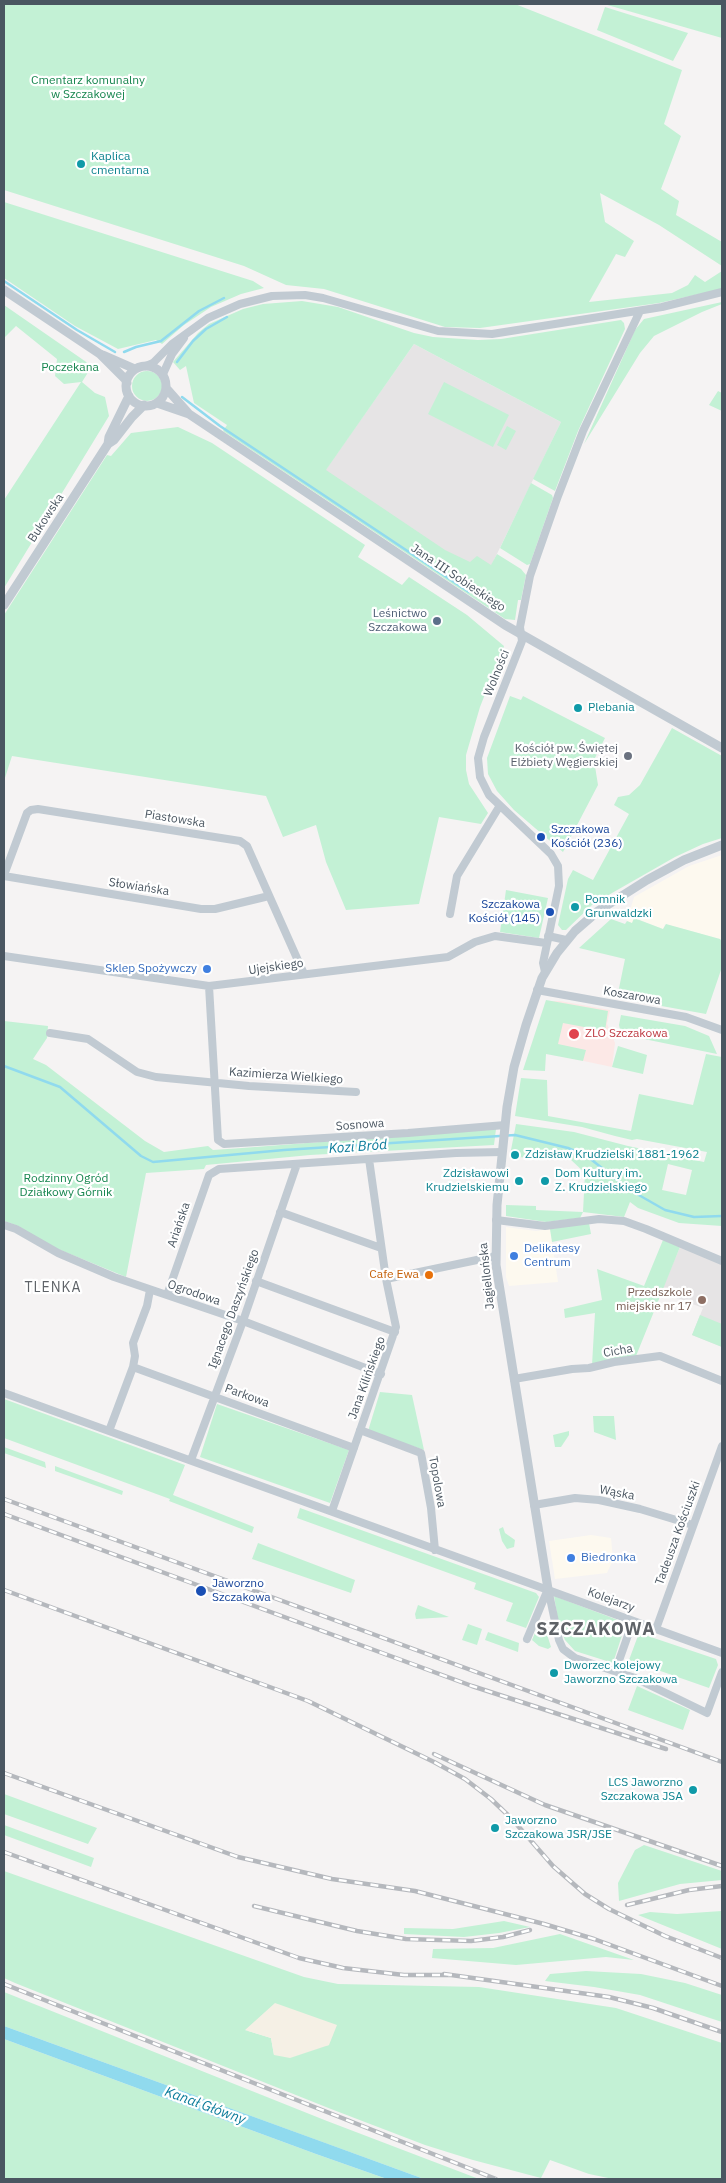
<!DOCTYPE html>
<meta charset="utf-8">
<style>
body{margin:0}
#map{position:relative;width:726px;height:2183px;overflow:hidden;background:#f5f3f3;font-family:"IBM Plex Sans",sans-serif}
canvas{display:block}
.frame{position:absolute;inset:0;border:5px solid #4a5661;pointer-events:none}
</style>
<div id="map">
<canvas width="726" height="2183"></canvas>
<div class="frame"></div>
</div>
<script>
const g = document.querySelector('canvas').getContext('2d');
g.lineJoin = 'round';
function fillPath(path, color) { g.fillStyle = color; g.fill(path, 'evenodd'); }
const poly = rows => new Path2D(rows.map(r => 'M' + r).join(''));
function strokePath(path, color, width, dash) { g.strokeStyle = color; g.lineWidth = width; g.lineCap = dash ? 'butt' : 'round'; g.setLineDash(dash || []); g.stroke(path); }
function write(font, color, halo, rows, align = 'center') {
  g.font = font + ' "IBM Plex Sans",sans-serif'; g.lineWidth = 4.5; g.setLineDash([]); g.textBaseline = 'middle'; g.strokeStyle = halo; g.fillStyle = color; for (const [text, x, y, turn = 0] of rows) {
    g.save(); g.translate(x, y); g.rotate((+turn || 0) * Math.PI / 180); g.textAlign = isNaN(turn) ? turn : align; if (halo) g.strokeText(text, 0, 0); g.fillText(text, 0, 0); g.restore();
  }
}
const commercial = poly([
 [722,855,722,942,720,939,665,924,663,929,635,918,632,923,627,921,634,897,689,866],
 [506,1227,536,1231,550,1229,558,1282,509,1286,506,1277],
 [591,1535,611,1538,613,1560,607,1573,555,1579,549,1541]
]);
const education = poly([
 [414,344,561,422,478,593,315,485],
 [680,1247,722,1263,722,1347,692,1335,703,1308,661,1292]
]);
const medical = poly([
 [548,1001,560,1001,610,1010,607,1024,615,1043,612,1067,546,1053]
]);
const green = poly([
 [4,4,515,4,682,70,664,124,681,136,661,189,679,201,676,215,722,242,722,266,659,225,600,193,605,222,634,241,625,257,616,254,589,302,672,293,688,285,695,275,705,282,722,271,722,289,659,303,480,328,445,327,324,289,286,285,244,266,4,190],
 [604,4,722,4,722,38],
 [605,7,688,33,673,61,597,30],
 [4,202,253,281,264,288,241,294,211,307,184,325,162,344,156,340,118,349,75,326,4,278],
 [302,301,338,307,414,333,433,337,478,340,501,339,621,320,624,323,625,329,578,431,555,491,533,479,561,422,414,344,326,470,445,550,470,562,477,556,491,565,497,554,521,569,526,575,521,600,518,600,515,620,505,619,223,431,227,425,194,403,186,366,180,370,173,362,198,333,209,324,243,309,263,304],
 [722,302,722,304,702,312,654,336,640,353,584,444,635,330,644,319],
 [4,305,92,366,82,382,95,393,105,397,109,416,4,588,4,500,81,382,64,384,55,376,57,359,16,326,5,337,4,336],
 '132 386a15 15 0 1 1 30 0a15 15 0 1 1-30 0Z',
 [444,382,509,415,493,447,428,414],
 [718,391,722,393,722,411,709,405],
 [507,426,516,431,506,450,497,445],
 [178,427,212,443,365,545,358,557,402,585,409,577,467,615,504,646,480,707,466,755,466,770,469,784,488,813,481,824,439,817,419,904,346,910,326,862,316,825,283,837,266,796,12,756,4,781,4,615,107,455,111,456,131,433],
 [531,483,552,495,553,498,530,564,527,565,500,548],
 [510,696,521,700,523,696,605,738,594,760,598,785,563,852,514,810,497,791,488,774,487,758],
 [672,728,722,756,722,838,703,844,675,857,612,893,592,905,566,930,562,930,558,925,568,879,573,870,593,880,629,814,614,805,618,797,629,795,640,785],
 [506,890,548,898,539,938,500,932],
 [634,918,663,929,666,924,720,939,722,942,722,967,706,1014,617,998,625,959,579,948,611,919,625,924,627,921,632,923],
 [546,1000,608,1011,605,1031,563,1023,558,1044,586,1050,583,1061,546,1054,545,1071,523,1070],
 [621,1015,685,1026,709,1036,717,1054,644,1039,626,1039,621,1034,619,1025],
 [4,1021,48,1026,47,1038,33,1059,46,1065,145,1141,164,1152,208,1146,213,1150,242,1148,490,1129,496,1129,494,1145,310,1155,206,1165,204,1169,146,1173,126,1277,53,1247,18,1226,4,1221],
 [618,1046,647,1055,643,1074,612,1067],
 [706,1054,722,1057,722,1226,679,1223,638,1208,630,1202,624,1217,583,1212,580,1218,546,1222,506,1216,506,1205,536,1206,536,1210,583,1212,585,1173,570,1159,512,1157,511,1150,516,1124,574,1132,628,1146,704,1162,707,1152,637,1139,632,1140,615,1136,582,1127,515,1116,521,1078,547,1080,548,1116,631,1131,639,1094,693,1105],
 [668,1164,692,1170,686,1195,662,1190],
 [589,1223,591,1234,552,1242,550,1229],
 [663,1240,680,1247,636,1356,592,1365,595,1313,565,1318,564,1309,602,1300,597,1269,644,1286],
 [700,1315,722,1324,722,1347,692,1335],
 [380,1392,412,1395,424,1450,368,1431],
 [4,1399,185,1465,173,1495,254,1527,252,1533,169,1501,170,1499,4,1438],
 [217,1404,349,1450,330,1503,200,1457],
 [593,1416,614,1416,616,1440,594,1432],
 [569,1431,569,1435,561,1447,555,1447,553,1435],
 [4,1447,45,1462,46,1468,4,1453],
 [55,1466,123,1491,122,1495,55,1471],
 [300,1508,536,1593,539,1597,526,1628,506,1621,513,1603,474,1589,476,1583,297,1518],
 [503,1527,505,1533,515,1540,514,1547,507,1549,502,1541,499,1529],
 [258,1543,355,1580,351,1593,252,1559],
 [554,1596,626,1623,613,1663,575,1651,565,1640,559,1626],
 [418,1605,449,1617,416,1619,415,1614],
 [540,1621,543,1622,551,1647,548,1649,539,1646,532,1640],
 [468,1624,482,1629,477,1645,462,1640],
 [488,1632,519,1643,518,1652,485,1640],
 [639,1633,716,1659,718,1665,709,1688,629,1660],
 [637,1686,690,1710,683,1730,628,1710],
 [4,1794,97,1828,88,1844,4,1814],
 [4,1825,94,1858,91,1867,4,1835],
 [644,1845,722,1871,722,1880,680,1884,619,1901,618,1883,635,1850],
 [4,1871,304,1977,338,1984,479,1987,616,2008,722,2043,722,2179,613,2179,589,2174,550,2160,541,2178,473,2160,425,2145,331,2109,15,1983,4,1978],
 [245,2030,329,2045,274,2055,271,2038],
 [722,1911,722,1949,638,1915,650,1912,677,1914],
 [504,1921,530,1927,499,1933,464,1937,404,1934,404,1928,453,1929],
 [560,1934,634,1960,606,1957,516,1965,432,1958,433,1949,493,1948],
 [586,1971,641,1974,685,1983,722,1995,722,2022,640,1995,594,1987,545,1981,550,1974],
 [4,1992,327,2121,479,2179,424,2179,4,2026],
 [4,2039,316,2154,387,2179,4,2179]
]);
const sand = poly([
 [275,2003,337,2025,329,2045,290,2058,274,2055,271,2038,245,2030]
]);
const water = poly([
 [4,2026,320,2141,424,2179,387,2179,316,2154,4,2039]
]);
const stream = poly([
 [4,281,77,330,115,352],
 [124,352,136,347,161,341,199,311,224,298],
 [177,362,193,341,206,329,227,317],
 [182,397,220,426,469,592],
 [4,1066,60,1087,141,1156,153,1162,284,1150,515,1135,568,1148,588,1157,630,1190,665,1210,694,1217,722,1216]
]);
const minor = poly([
 [146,366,153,363,172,344,208,318,240,304,272,296,305,295,323,298,438,331,492,334,662,307,722,292],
 [163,374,172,354,184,338],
 [4,875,27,813,31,810,38,809,240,841,247,846,304,974],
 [4,876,201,909,215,909,269,896],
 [450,914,457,876,499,807],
 [548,936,566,940],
 [4,956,209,986,448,957,475,942,495,936,546,943],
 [545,972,543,963,559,886,558,866,551,854,489,795,480,777,478,758,484,737,522,641,520,627,530,576,558,496,583,431,640,311],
 [209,986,218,1140,224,1144,408,1133,505,1125],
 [537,990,686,1017,722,1030],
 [50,1033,88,1039,137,1072,156,1077,249,1086,356,1092],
 [280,1212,381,1248],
 [496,1220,545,1226,599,1219,624,1221,646,1229,722,1261],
 [4,1225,16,1229,58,1253,114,1277,243,1321,381,1374],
 [386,1279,496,1256],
 [256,1281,395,1332],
 [167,1295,209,1175,219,1169,456,1153,502,1152],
 [133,1367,354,1448],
 [514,1379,572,1369,589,1368,614,1362,660,1356,722,1381],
 [4,1393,722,1653],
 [360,1430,421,1453,431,1508,435,1550],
 [109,1431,133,1367,135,1356,133,1343,147,1306,150,1290],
 [191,1460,243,1321,297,1164],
 [534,1505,575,1498,599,1500,640,1509,693,1525],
 [332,1511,396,1327,386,1279,369,1159],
 [548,1589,559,1640,563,1649,575,1658,635,1678,707,1713,722,1672],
 [656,1629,722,1446],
 [527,1639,548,1589],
 [615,1672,633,1621]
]);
const tertiary = poly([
 [4,290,100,354,125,379,127,383],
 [103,355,135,369],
 '126 386a20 20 0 1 1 40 0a20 20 0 1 1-40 0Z',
 [166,388,189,414,505,625,722,748],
 [157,403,189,414],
 [108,444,109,437,129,396],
 [4,605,108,444,114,440,132,417,144,405],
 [548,1589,496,1265,497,1205,507,1107,514,1067,526,1025,542,978,557,953,575,931,598,911,647,880,684,860,722,845]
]);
const rail = poly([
 [4,1499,722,1762],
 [4,1514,472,1686,666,1749],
 [4,1590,308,1701,434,1762,465,1779,491,1799,512,1819,553,1866,585,1894,609,1909,665,1936,722,1958],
 [434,1754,545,1805,722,1866],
 [4,1773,238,1857,332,1879,415,1891,544,1924,594,1939,722,1986],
 [4,1852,299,1958,343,1968,404,1975,450,1975],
 [627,1905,689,1890,722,1886],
 [254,1906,357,1931,406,1939,471,1941,503,1937,530,1930],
 [444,1974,609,1997,653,2008,722,2032],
 [4,1984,496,2179]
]);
const markers = [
 [81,164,5,"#0f9aa8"],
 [437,621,5,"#5c6f8a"],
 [578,708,5,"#0f9aa8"],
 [628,756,5,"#6b7280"],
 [541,837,5,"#1a4fb4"],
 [575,907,5,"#0f9aa8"],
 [550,912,5,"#1a4fb4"],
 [207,969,5,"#3f7fe0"],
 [574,1034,6,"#e0444e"],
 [515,1155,5,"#0f9aa8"],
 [519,1181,5,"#0f9aa8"],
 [545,1181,5,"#0f9aa8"],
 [514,1256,5,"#3f7fe0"],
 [429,1275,5,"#e8710a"],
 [702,1300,5,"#8d6e63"],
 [571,1558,5,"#3f7fe0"],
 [201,1591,6,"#1a4fb4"],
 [554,1673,5,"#0f9aa8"],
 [693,1790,5,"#0f9aa8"],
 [495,1828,5,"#0f9aa8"]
];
const parkNames = [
 ["Cmentarz komunalny",88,81],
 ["w Szczakowej",88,95],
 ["Poczekana",70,368],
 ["Rodzinny Ogród",66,1179],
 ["Działkowy Górnik",66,1193]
];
const cultureNames = [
 ["Kaplica",91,157],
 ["cmentarna",91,171],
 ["Plebania",588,708],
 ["Pomnik",585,900],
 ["Grunwaldzki",585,914],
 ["Zdzisław Krudzielski 1881-1962",525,1155],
 ["Zdzisławowi",509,1174,"right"],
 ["Krudzielskiemu",509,1188,"right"],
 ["Dom Kultury im.",555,1174],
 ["Z. Krudzielskiego",555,1188],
 ["Dworzec kolejowy",564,1666],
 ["Jaworzno Szczakowa",564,1680],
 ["LCS Jaworzno",683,1783,"right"],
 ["Szczakowa JSA",683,1797,"right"],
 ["Jaworzno",505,1821],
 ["Szczakowa JSR/JSE",505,1835]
];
const streetNames = [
 ["Bukowska",46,518,-57],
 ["Jana III Sobieskiego",458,578,34],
 ["Wolności",497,673,-68],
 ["Piastowska",175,819,9],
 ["Słowiańska",139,887,9],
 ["Ujejskiego",276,967,-8],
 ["Koszarowa",632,996,10],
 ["Kazimierza Wielkiego",286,1076,4],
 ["Sosnowa",360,1125,-4],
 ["Ariańska",179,1225,-71],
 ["Jagiellońska",487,1276,-96],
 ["Ogrodowa",194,1293,19],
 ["Ignacego Daszyńskiego",234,1309,-70],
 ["Cicha",618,1351,-10],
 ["Jana Kilińskiego",367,1378,-70],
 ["Parkowa",247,1396,20],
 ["Topolowa",437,1482,80],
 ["Wąska",617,1493,11],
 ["Tadeusza Kościuszki",678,1533,-70],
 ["Kolejarzy",611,1600,20]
];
const serviceNames = [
 ["Leśnictwo",427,614],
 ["Szczakowa",427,628]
];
const worshipNames = [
 ["Kościół pw. Świętej",618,749],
 ["Elżbiety Węgierskiej",618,763]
];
const transitNames = [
 ["Szczakowa",551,830],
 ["Kościół (236)",551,844],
 ["Szczakowa",540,905,"right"],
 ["Kościół (145)",540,919,"right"],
 ["Jaworzno",212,1584],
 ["Szczakowa",212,1598]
];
const shopNames = [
 ["Sklep Spożywczy",197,969,"right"],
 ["Delikatesy",524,1249],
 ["Centrum",524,1263],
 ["Biedronka",581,1558]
];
const healthNames = [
 ["ZLO Szczakowa",585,1034]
];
const foodNames = [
 ["Cafe Ewa",419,1275]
];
const educationNames = [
 ["Przedszkole",692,1293],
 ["miejskie nr 17",692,1307]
];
const waterNames = [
 ["Kozi Bród",358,1147,-4],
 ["Kanał Główny",205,2106,20]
];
const neighbourhoodNames = [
 ["TLENKA",53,1288]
];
const districtNames = [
 ["SZCZAKOWA",596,1630]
];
fillPath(commercial, '#fdf9ef');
fillPath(education, '#e6e4e5');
fillPath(medical, '#fce8e6');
fillPath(green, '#c3f1d5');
fillPath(sand, '#f5f0e5');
fillPath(water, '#90daee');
strokePath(stream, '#90daee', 2.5);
strokePath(minor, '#c1cad2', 8);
strokePath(tertiary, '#c1cad2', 9);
strokePath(rail, '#b5b8bd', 4.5);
strokePath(rail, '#fff', 2.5, [8]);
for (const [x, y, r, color] of markers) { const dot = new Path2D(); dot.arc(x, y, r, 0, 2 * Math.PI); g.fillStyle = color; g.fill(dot); strokePath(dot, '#fff', 2); }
write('12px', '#17864f', '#fff', parkNames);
write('12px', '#0d838f', '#fff', cultureNames, 'left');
write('12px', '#4a5661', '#fff', streetNames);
write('12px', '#4e5e75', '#fff', serviceNames, 'right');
write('12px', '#5b616d', '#fff', worshipNames, 'right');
write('12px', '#164399', '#fff', transitNames, 'left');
write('12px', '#366cbe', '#fff', shopNames, 'left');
write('12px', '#be3a42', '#fff', healthNames, 'left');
write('12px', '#c56008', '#fff', foodNames, 'right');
write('12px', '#785e54', '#fff', educationNames, 'right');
write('italic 14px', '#0c7c9b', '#fff', waterNames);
g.letterSpacing = '1px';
write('14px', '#5f6368', '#fff', neighbourhoodNames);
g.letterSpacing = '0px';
g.letterSpacing = '1px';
write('bold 18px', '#5f6368', '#fff', districtNames);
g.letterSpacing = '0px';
</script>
